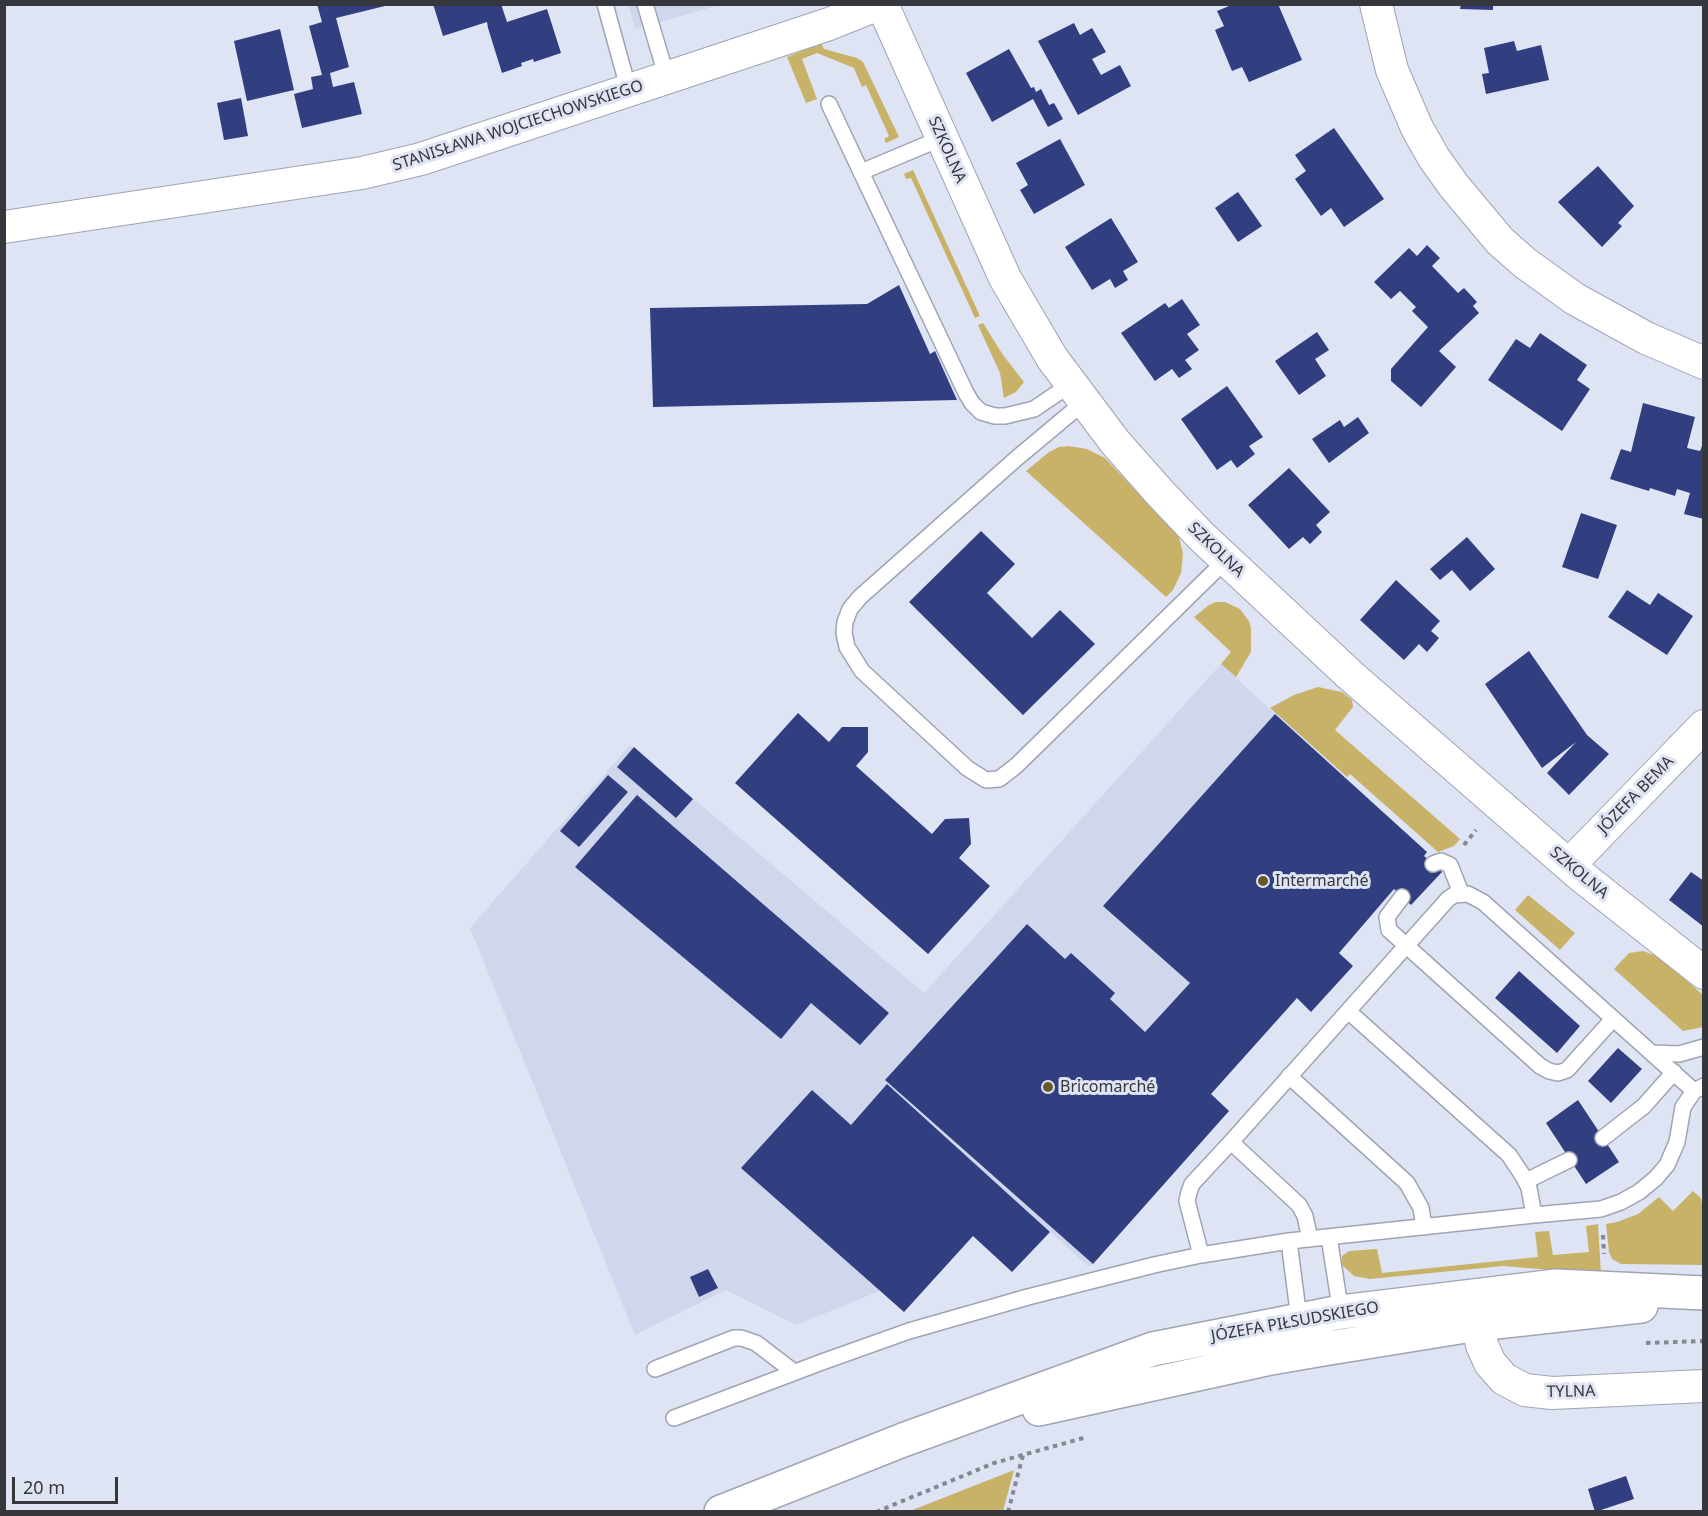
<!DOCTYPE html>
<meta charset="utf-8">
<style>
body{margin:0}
#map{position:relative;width:1708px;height:1516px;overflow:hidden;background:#dfe4f4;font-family:"Noto Sans",sans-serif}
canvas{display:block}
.frame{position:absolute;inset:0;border:6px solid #35373d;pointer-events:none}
.scale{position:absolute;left:12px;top:1477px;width:106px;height:27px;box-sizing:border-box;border:3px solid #35373d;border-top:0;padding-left:8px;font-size:18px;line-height:21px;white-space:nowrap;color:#35373d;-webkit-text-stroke:4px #dfe4f4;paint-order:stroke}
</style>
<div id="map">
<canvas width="1708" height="1516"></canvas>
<div class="frame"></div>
<div class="scale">20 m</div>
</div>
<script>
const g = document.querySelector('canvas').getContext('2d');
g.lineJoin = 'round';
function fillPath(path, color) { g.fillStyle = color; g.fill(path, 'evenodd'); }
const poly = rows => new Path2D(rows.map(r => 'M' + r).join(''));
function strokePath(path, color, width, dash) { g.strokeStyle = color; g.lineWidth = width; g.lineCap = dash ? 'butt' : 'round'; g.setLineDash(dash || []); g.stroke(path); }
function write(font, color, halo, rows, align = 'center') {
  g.font = font + ' "Noto Sans",sans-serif'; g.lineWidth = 6; g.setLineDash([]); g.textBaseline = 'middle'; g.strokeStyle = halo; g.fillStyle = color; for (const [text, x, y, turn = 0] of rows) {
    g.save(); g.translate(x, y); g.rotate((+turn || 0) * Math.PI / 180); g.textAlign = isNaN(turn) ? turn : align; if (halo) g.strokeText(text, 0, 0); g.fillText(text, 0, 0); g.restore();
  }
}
const built = poly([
 [628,4,720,5,635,29],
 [1221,664,1275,714,1104,905,1190,983,1145,1032,1110,999,1115,993,1071,953,1065,959,1027,924,885,1080,1093,1264,1089,1267,887,1084,851,1125,812,1090,742,1168,880,1291,796,1325,726,1290,635,1335,470,928,630,745,924,993]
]);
const green = poly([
 [821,43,824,49,857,58,863,62,899,137,886,143,884,139,889,136,866,85,862,87,854,68,817,53,802,59,817,99,806,103,787,57],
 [913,170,980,316,975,318,911,178,906,179,904,174],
 [983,323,1003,355,1024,382,1016,392,1004,398,1000,373,978,325],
 [1068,446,1087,449,1105,458,1179,537,1183,554,1181,573,1173,590,1166,597,1026,471,1049,452,1059,447],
 [1216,602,1225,602,1240,609,1249,621,1251,628,1251,652,1236,677,1221,664,1231,652,1194,617,1209,605],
 [1318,687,1342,692,1352,700,1353,707,1335,730,1460,839,1454,846,1438,852,1350,774,1347,777,1270,708,1294,695],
 [1528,895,1575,933,1560,950,1515,910],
 [1643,951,1660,957,1703,995,1703,1027,1683,1031,1614,969,1629,953],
 [1693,1191,1701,1198,1704,1218,1703,1265,1621,1264,1612,1259,1609,1252,1606,1224,1617,1222,1638,1214,1659,1197,1673,1211],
 [1598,1224,1601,1274,1503,1266,1370,1279,1354,1276,1342,1265,1342,1256,1349,1251,1377,1249,1382,1273,1538,1257,1535,1232,1549,1231,1553,1255,1589,1252,1586,1226],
 [1014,1470,1003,1511,910,1511]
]);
const building = poly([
 [317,4,389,5,336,18,349,67,330,73,333,87,354,82,362,114,302,128,294,94,313,89,311,77,322,75,309,26,322,22],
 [433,4,501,4,507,22,547,9,561,53,534,62,533,59,521,63,522,66,502,73,488,28,487,22,443,36],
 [1234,4,1278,4,1302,60,1249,82,1242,67,1232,71,1215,30,1224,26,1217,11],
 [1461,4,1493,4,1493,10,1460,9],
 [1074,23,1080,35,1092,28,1106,52,1092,59,1101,75,1120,65,1131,86,1078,115,1038,41],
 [280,29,294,90,247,101,234,41],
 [1514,41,1517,51,1541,45,1549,80,1486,94,1482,74,1489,73,1484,48],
 [1009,49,1031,88,1034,87,1036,92,1041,89,1049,105,1054,103,1063,119,1048,127,1033,99,992,122,966,73],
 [241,98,248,136,224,140,217,103],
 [1334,128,1384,199,1344,227,1331,208,1321,216,1295,179,1306,171,1295,155],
 [1060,139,1085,185,1034,214,1020,190,1028,185,1016,163],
 [1598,166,1634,206,1618,223,1622,226,1602,247,1558,202],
 [1238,192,1262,226,1238,242,1215,208],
 [1111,218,1138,262,1123,271,1128,280,1115,288,1110,279,1092,290,1065,247],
 [1427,245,1440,258,1432,266,1458,293,1464,288,1477,302,1473,306,1479,313,1439,351,1456,367,1421,407,1391,381,1391,369,1428,327,1412,311,1416,307,1400,291,1391,299,1374,282,1409,248,1417,256],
 [899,285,930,354,935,351,957,400,653,407,650,308,867,304],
 [1182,299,1200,325,1187,334,1199,350,1185,360,1192,369,1179,378,1172,369,1155,381,1121,333,1165,303,1169,308],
 [1317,332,1329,350,1315,359,1326,376,1299,395,1275,361],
 [1540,333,1587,365,1577,380,1590,389,1562,431,1488,380,1516,339,1530,348],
 [1227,386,1263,437,1249,446,1255,454,1237,468,1231,460,1217,470,1181,419],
 [1643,403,1695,417,1687,448,1700,451,1704,441,1704,519,1684,514,1690,493,1677,489,1675,496,1650,488,1649,491,1610,479,1621,449,1631,452],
 [1358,417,1369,433,1329,463,1312,439,1340,420,1344,427],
 [1289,468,1330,512,1316,525,1322,532,1310,544,1303,537,1289,549,1248,505],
 [1581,513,1617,525,1598,579,1562,567],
 [981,531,1015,564,987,593,1032,638,1060,610,1095,644,1023,715,909,602],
 [1467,537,1495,569,1470,591,1452,570,1440,580,1430,569],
 [1396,580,1440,621,1431,631,1439,638,1427,652,1419,644,1404,660,1360,620],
 [1627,590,1650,605,1658,593,1693,616,1667,655,1608,617],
 [1529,651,1587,735,1609,754,1569,795,1547,773,1576,742,1542,768,1485,684],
 [798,713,829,742,842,727,868,727,868,752,856,766,932,834,945,819,969,818,971,844,959,858,990,886,928,954,735,783],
 [1275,714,1427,852,1424,856,1442,872,1411,905,1394,889,1339,953,1353,966,1311,1012,1297,998,1211,1094,1229,1111,1093,1264,885,1080,1027,924,1065,959,1071,953,1115,993,1110,999,1145,1032,1190,983,1103,906],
 [634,747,693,799,676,818,617,767],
 [608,775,628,792,579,847,560,831],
 [637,795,889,1013,860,1045,811,1003,781,1039,575,867],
 [1691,872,1704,881,1704,927,1669,900],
 [1519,971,1580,1026,1557,1053,1495,998],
 [1618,1048,1642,1069,1611,1103,1588,1081],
 [887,1084,1050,1232,1012,1272,973,1236,904,1312,741,1168,812,1090,851,1125],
 [1578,1100,1619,1162,1586,1184,1546,1123],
 [708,1269,718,1288,699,1297,690,1277],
 [1626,1476,1634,1499,1595,1512,1588,1489]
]);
const path = poly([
 [1464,845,1476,830],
 [1603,1235,1604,1254],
 [1646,1343,1704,1341],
 [876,1512,994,1463,1087,1437],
 [1008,1512,1023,1455]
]);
const service = poly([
 [605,4,629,91],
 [645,4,667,78],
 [829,104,861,172],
 [942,138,861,172,966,393,972,403,981,412,995,416,1005,416,1034,409,1071,384],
 [1084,402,1017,458,860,597,850,609,845,622,844,633,847,647,862,671,967,768,986,780,999,779,1016,766,1226,560],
 [1433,864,1441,861,1450,865,1461,893],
 [1402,897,1387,917,1389,930,1540,1066,1549,1071,1558,1073,1567,1070,1613,1019],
 [1348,1011,1448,899,1454,895,1468,894,1483,902,1694,1091],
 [1653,1053,1679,1054,1704,1047],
 [1289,1076,1407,1183,1421,1208,1424,1227],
 [1603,1138,1644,1106,1674,1072],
 [1526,1181,1569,1160],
 [1534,1215,1601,1209,1621,1202,1639,1192,1656,1178,1667,1165,1677,1142,1683,1107,1694,1091,1704,1086],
 [1329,1237,1341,1313],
 [1289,1241,1299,1319,1303,1323],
 [1201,1255,1187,1201,1189,1192,1192,1184,1231,1142],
 [655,1369,734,1338,741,1338,756,1343,794,1372],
 [674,1418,822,1362,909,1331,1028,1297,1154,1265,1201,1255,1289,1241,1534,1215,1529,1188,1523,1176,1509,1155,1348,1011,1231,1142,1299,1205,1305,1216,1310,1239]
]);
const minor = poly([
 [882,4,1005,278,1052,358,1115,442,1161,494,1201,536,1350,675,1580,875,1704,973],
 [1376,4,1392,70,1417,128,1434,158,1454,186,1500,241,1525,263,1575,299,1646,338,1704,363],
 [4,227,362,173,421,159,829,24,879,4],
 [1569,865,1704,726],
 [1478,1324,1482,1345,1490,1363,1504,1379,1525,1390,1552,1393,1704,1386]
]);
const tertiary = poly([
 [1039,1409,1271,1358,1323,1349,1478,1324,1641,1306],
 [721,1512,903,1440,1153,1349,1341,1312,1556,1286,1704,1293]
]);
const markers = [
 [1263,881,6,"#675825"],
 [1048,1087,6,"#675825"]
];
const streetNames = [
 ["STANISŁAWA WOJCIECHOWSKIEGO",518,126,-18],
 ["SZKOLNA",947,150,66],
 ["SZKOLNA",1216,550,44],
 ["JÓZEFA BEMA",1636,795,-46],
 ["SZKOLNA",1579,873,40],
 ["JÓZEFA PIŁSUDSKIEGO",1295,1322,-10],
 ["TYLNA",1571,1392,-1]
];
const poiNames = [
 ["Intermarché",1275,881],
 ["Bricomarché",1060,1087]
];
fillPath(built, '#d0d7ed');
fillPath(green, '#c8b268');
fillPath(building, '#313e80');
strokePath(service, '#9fa4b3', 18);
strokePath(minor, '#9fa4b3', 34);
strokePath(tertiary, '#9fa4b3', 36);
strokePath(path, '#848892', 4, [4.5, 4.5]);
strokePath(service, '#fff', 15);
strokePath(minor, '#fff', 32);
strokePath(tertiary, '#fff', 33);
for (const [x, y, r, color] of markers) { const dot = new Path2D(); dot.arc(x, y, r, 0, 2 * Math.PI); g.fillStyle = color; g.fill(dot); strokePath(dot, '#dfe4f4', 2); }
write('16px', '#35373d', '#dfe4f4', streetNames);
write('16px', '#35373d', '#dfe4f4', poiNames, 'left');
</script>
